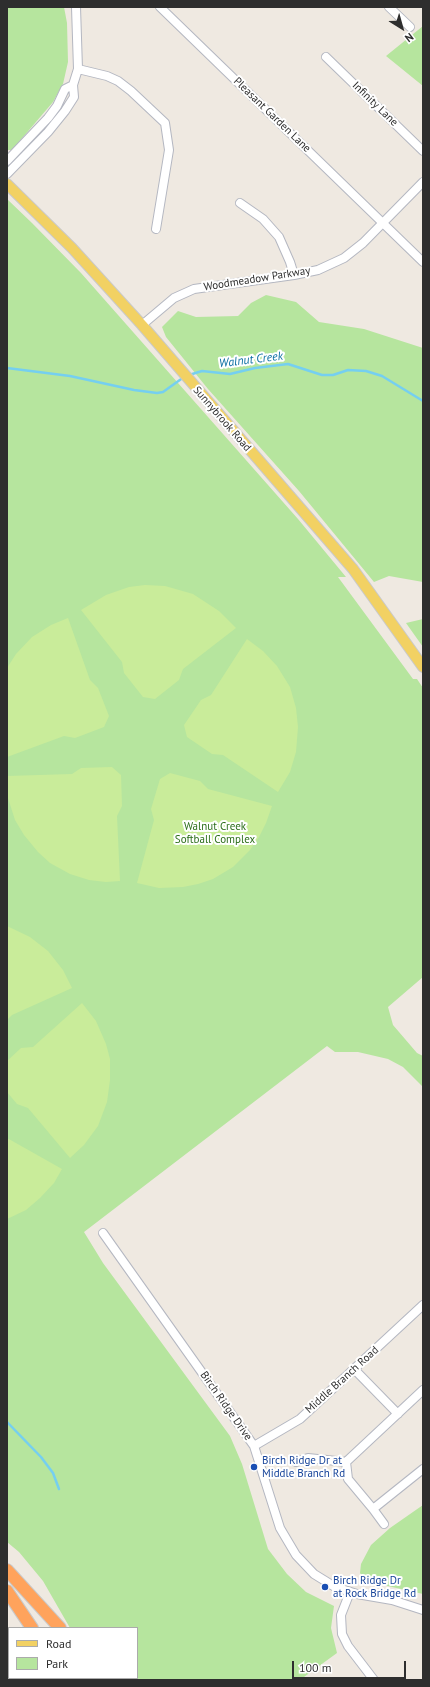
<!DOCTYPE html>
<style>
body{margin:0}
#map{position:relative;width:430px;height:1687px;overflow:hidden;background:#efe9e1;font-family:"PT Sans",sans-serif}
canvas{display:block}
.frame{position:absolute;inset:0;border:8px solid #2e2e2e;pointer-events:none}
.legend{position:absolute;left:8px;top:1627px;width:130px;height:52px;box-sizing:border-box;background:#fff;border:1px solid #ababab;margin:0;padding:5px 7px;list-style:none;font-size:12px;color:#2e2e2e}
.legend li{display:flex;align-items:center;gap:8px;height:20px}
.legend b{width:20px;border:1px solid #ababab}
.north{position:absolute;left:382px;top:8px;width:40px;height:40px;-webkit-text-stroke:3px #fff;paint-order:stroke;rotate:143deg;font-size:11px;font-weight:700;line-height:16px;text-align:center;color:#2e2e2e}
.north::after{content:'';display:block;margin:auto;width:14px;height:18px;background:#2e2e2e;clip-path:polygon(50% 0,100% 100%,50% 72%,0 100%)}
.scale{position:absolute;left:292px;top:1661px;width:114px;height:18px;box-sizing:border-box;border:2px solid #2e2e2e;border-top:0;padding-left:5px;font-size:12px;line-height:14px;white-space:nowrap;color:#2e2e2e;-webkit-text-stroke:3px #fff;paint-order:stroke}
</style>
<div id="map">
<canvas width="430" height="1687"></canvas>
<div class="frame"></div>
<ul class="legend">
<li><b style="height:5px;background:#f2d163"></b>Road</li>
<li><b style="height:11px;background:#b6e59e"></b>Park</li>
</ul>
<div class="north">N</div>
<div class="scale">100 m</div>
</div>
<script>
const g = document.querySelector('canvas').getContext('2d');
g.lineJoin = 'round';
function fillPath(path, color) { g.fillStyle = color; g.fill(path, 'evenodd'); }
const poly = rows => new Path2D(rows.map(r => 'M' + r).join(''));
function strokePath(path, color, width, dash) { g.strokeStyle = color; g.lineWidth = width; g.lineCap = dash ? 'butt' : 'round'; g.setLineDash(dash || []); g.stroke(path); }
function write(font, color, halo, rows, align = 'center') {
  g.font = font + ' "PT Sans",sans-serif'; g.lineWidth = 4; g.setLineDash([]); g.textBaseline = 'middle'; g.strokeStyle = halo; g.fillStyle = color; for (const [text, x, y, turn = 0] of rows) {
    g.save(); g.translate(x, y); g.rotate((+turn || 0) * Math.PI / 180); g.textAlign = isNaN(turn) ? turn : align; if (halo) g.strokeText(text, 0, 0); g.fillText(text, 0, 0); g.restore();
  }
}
const green = poly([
 [7,7,64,7,67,23,68,62,63,84,53,102,12,150,7,150],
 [423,26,423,86,386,56],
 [7,199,32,223,81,273,298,519,346,577,338,577,413,679,417,679,423,688,423,977,388,1007,393,1025,417,1053,423,1056,423,1087,403,1067,388,1059,358,1052,335,1052,327,1046,84,1232,103,1263,230,1436,242,1464,268,1549,287,1574,306,1592,334,1606,331,1628,337,1653,304,1677,306,1680,131,1680,129,1678,137,1678,137,1628,70,1628,43,1581,19,1552,7,1542],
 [266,295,296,302,319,322,364,329,423,348,423,582,389,576,374,582,299,491,208,389,166,337,162,327,178,311,196,317,238,316,251,303],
 [423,619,423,647,406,623],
 [423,1505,423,1594,366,1581,360,1573,361,1564,371,1545,390,1528]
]);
const pitch = poly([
 [145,585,165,586,193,594,219,611,236,628,183,669,179,680,155,699,143,697,124,673,122,662,81,610,106,595,129,587],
 [68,618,90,680,98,688,109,716,104,727,75,738,64,736,7,757,7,668,16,654,32,637,51,625],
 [247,639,263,651,277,666,290,687,296,708,298,727,296,752,290,772,278,792,223,755,212,754,187,737,184,725,201,700,211,695],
 [112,767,121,775,122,806,117,816,120,881,106,882,89,880,70,874,50,863,38,852,24,835,15,820,8,798,7,776,72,774,81,768],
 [170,773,200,781,208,789,272,806,266,823,259,837,250,850,233,867,213,879,198,884,183,887,159,888,137,883,154,820,151,809,160,779],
 [7,926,30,937,48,951,63,970,72,988,12,1015,7,1020],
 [82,1003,96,1021,106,1044,110,1059,110,1080,107,1102,98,1126,84,1145,70,1158,28,1108,17,1104,7,1092,7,1061,21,1048,33,1047],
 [7,1138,62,1169,54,1183,40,1198,26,1210,7,1219]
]);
const stream = poly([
 [7,368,70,376,134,390,157,393,163,392,184,377],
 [189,375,202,371,230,374,255,368,288,364,322,375,333,375,348,370,366,371,382,376,423,401],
 [7,1422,41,1457,53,1473,59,1489]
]);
const minor = poly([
 [160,7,423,262],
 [389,7,410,27],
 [326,57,423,151],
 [78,69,107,76,118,81,131,91,165,123,169,150,156,229],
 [7,161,48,118,57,106,65,89,73,85],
 [7,174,48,132,65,111,74,97,73,85,78,69,76,7],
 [240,203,263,219,279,237,290,262,294,275],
 [142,325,174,298,194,289,294,275,318,270,344,258,363,243,423,182],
 [103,1233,254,1446,280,1528,296,1555,314,1574,335,1587,357,1594,392,1600,423,1610],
 [354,1369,398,1414],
 [423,1390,346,1462,348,1479,373,1509,423,1469],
 [254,1446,300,1419,423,1305],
 [296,1462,308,1458,346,1462],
 [373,1509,384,1524],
 [350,1592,341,1615,342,1634,348,1646,374,1680]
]);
const major = poly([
 [7,184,72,248,142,325,353,569,423,667]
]);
const highway = poly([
 [7,1570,60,1628],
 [7,1591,32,1628],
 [7,1634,9,1637],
 [38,1678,39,1680],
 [66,1678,68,1680],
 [116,1678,118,1680]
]);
const markers = [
 [254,1467,4,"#1a4fb4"],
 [325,1587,4,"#1a4fb4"]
];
const streetNames = [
 ["Infinity Lane",375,104,44],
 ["Pleasant Garden Lane",272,115,44],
 ["Woodmeadow Parkway",257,279,-9],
 ["Sunnybrook Road",222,419,49],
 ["Middle Branch Road",342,1380,-42],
 ["Birch Ridge Drive",226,1406,55]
];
const parkNames = [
 ["Walnut Creek",215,827],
 ["Softball Complex",215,840]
];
const transitNames = [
 ["Birch Ridge Dr at",262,1461],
 ["Middle Branch Rd",262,1474],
 ["Birch Ridge Dr",333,1581],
 ["at Rock Bridge Rd",333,1594]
];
const waterNames = [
 ["Walnut Creek",251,360,-7]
];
fillPath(green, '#b6e59e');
fillPath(pitch, '#c9ec9a');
strokePath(stream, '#75cff0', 2.5);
strokePath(minor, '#b4b7c1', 10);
strokePath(major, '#c9c9c9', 12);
strokePath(highway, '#c9c9c9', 14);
strokePath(minor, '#fff', 8);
strokePath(major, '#f2d163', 10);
strokePath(highway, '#ffa35c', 12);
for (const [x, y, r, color] of markers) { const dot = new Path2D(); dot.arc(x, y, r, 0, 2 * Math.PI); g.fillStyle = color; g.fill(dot); strokePath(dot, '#fff', 1.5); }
write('11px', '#2e2e2e', '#fff', streetNames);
write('11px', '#2c6e1b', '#fff', parkNames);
write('11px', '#164399', '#fff', transitNames, 'left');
write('italic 12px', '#0d6fa3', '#fff', waterNames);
</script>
